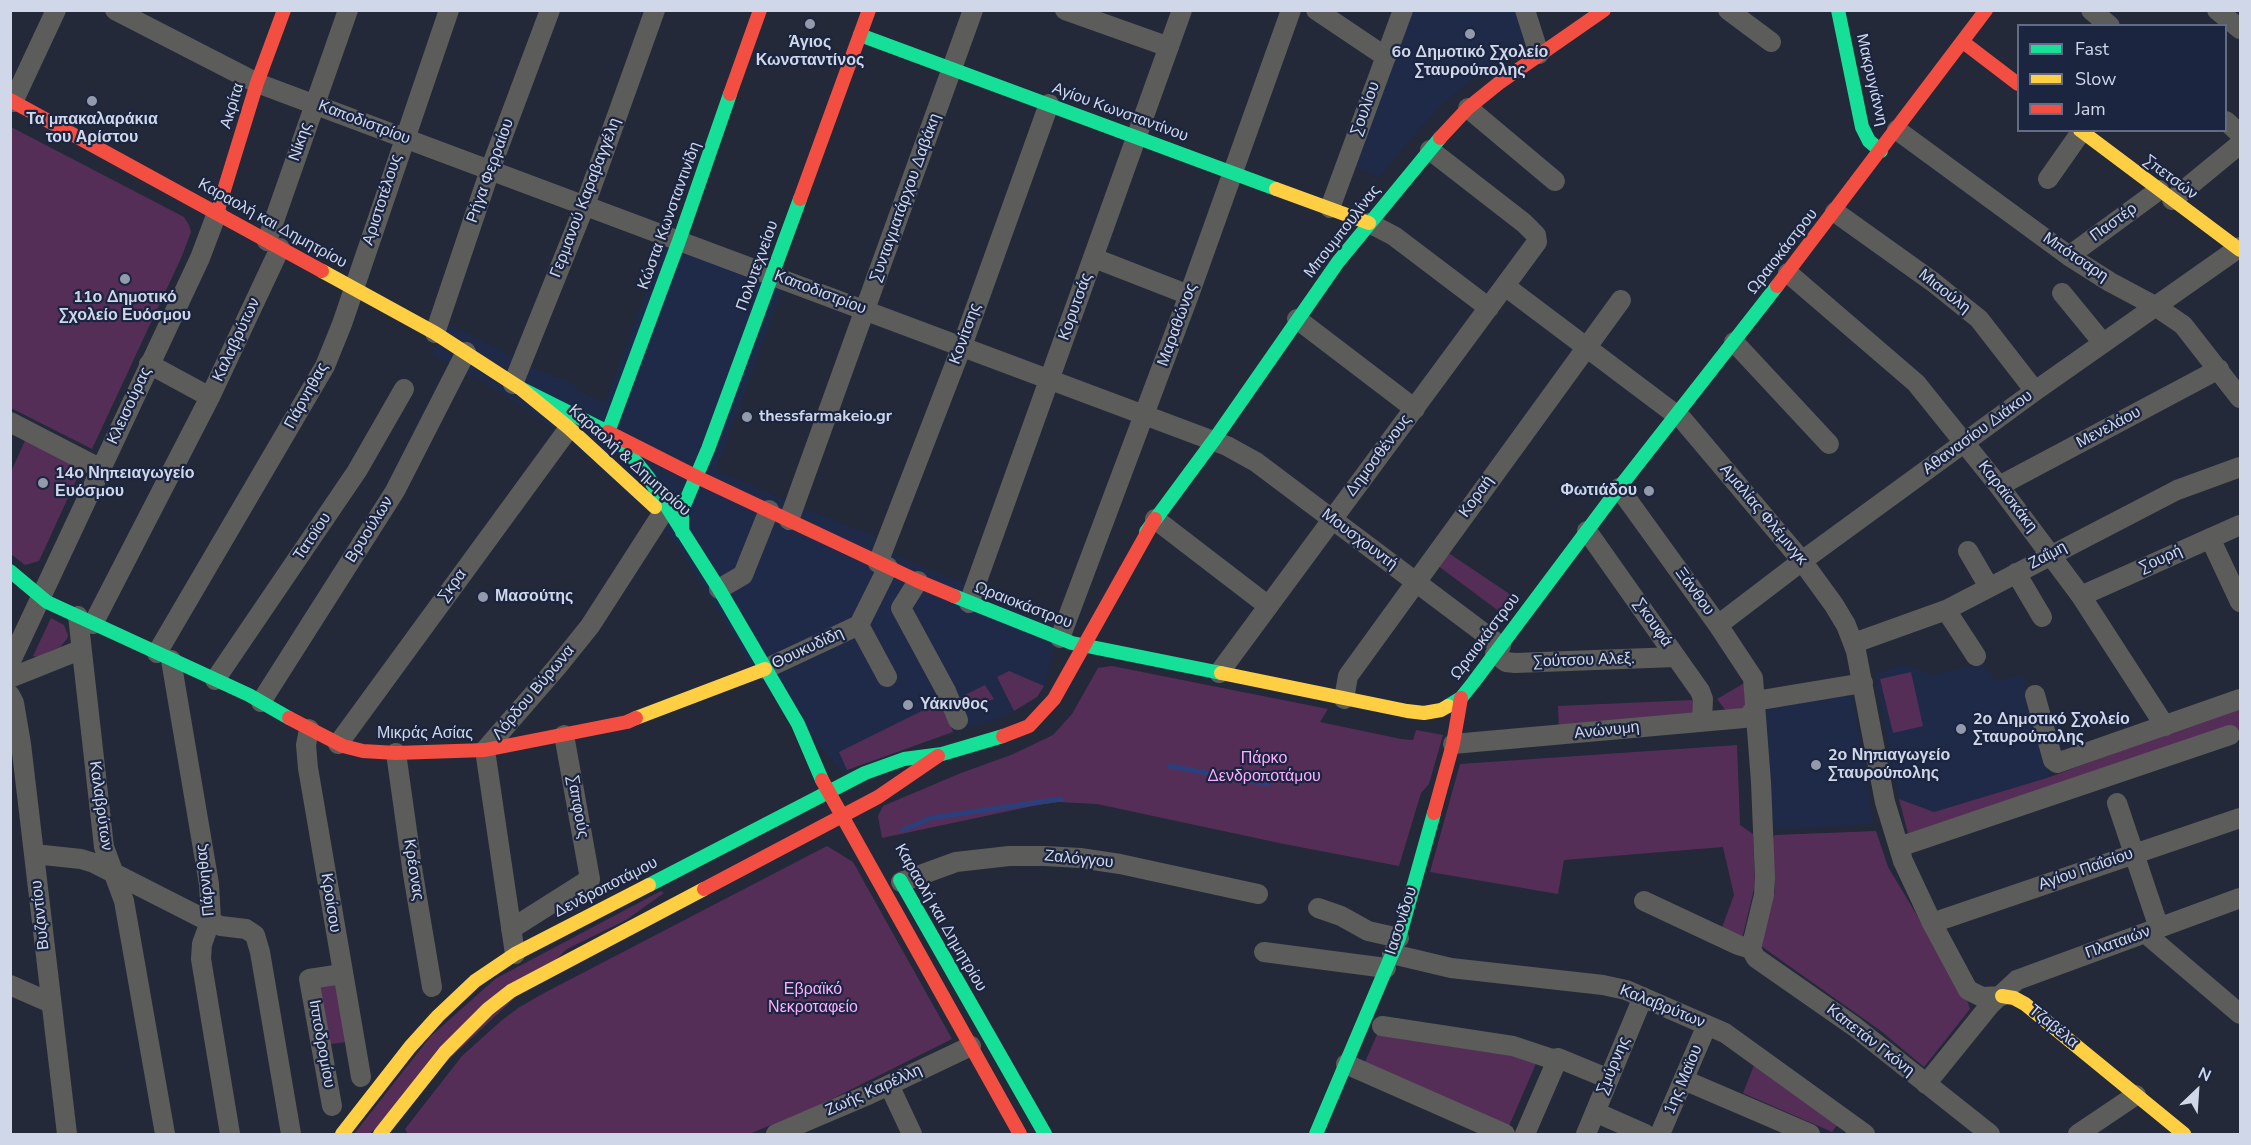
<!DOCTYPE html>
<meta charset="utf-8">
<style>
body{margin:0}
#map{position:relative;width:2251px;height:1145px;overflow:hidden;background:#232938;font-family:"Nunito Sans",sans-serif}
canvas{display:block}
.frame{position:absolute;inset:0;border:12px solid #cfd7e9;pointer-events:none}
.legend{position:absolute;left:2017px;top:24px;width:210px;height:108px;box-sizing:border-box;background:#1b2540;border:2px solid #636c84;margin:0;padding:8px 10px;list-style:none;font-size:18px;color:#cfd7e9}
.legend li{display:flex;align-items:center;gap:12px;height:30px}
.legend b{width:30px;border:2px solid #636c84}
.north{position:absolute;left:2167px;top:1061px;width:60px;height:60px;-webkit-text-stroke:4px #1b2540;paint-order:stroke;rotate:25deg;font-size:16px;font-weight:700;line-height:24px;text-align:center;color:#cfd7e9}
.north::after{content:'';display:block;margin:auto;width:21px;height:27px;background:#cfd7e9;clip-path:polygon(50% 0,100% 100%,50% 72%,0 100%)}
</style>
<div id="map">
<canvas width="2251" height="1145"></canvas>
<div class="frame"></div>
<ul class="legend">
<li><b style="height:8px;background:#16e098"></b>Fast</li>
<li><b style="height:8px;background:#ffcf43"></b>Slow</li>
<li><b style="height:8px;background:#f24e42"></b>Jam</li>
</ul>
<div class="north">N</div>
</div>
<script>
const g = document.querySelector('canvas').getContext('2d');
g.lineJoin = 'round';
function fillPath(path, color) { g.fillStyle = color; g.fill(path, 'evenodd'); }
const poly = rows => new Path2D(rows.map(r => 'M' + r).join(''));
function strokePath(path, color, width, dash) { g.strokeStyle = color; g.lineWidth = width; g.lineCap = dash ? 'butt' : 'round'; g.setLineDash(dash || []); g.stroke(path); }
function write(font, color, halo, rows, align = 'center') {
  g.font = font + ' "Nunito Sans",sans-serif'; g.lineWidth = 4.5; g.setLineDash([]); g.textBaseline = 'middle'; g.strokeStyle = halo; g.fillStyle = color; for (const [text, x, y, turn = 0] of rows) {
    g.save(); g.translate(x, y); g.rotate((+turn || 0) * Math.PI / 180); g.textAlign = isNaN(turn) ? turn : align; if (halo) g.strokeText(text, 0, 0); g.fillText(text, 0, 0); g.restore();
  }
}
const built = poly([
 [1411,11,1517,11,1529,40,1495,60,1439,107,1399,152,1379,178,1353,165],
 [668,233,787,277,716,470,803,508,872,535,893,545,890,553,986,593,984,599,1056,627,1050,667,1042,691,1031,702,1000,718,950,733,842,772,748,664,734,636,676,544,651,515,556,431,492,387,432,354,446,322,536,369,577,385,575,390,605,402],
 [1904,664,1932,675,1982,664,1997,681,2022,675,2050,777,1934,812,1899,799,1875,674],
 [1852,692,1873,824,1773,829,1766,706]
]);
const green = poly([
 [11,127,184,217,189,225,191,232,182,256,92,449,11,408],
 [27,436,84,463,39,561,25,565,11,554,11,472],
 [1447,552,1517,599,1504,615,1437,565],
 [51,618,64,625,68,635,67,639,60,647,37,657,33,656],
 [1112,666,1328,709,1320,722,1401,739,1413,740,1416,730,1443,735,1429,784,1421,793,1399,866,1284,844,1097,804,1058,802,1037,805,882,838,878,816,883,806,961,773,1011,755,1053,735,1072,714,1098,668],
 [1009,671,1044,686,1037,697,1014,711,997,677],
 [1911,672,1923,726,1893,733,1880,679],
 [1746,682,1746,702,1743,712,1730,716,1717,699],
 [985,685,994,699,964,710,959,698],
 [1693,700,1693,720,1559,730,1558,706],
 [942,701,953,732,847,770,839,752],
 [2240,706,2240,737,2105,782,1912,849,1899,799,1934,812,2050,777],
 [1737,745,1740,825,1753,834,1755,885,1741,943,1720,933,1734,895,1723,847,1564,860,1558,894,1430,872,1460,764],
 [1876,831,1888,867,1966,997,1970,1009,1924,1067,1881,1031,1761,946,1775,891,1772,839,1775,835],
 [827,846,853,862,952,1039,818,1106,749,1134,408,1134,405,1129,462,1056,501,1021,518,1008,546,992],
 [661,891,664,893,626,920,567,949,369,1134,354,1134,430,1037,495,979],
 [342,974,355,1041,322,1045,309,979],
 [1380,1028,1538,1059,1509,1126,1365,1062],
 [1755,1063,1838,1124,1832,1132,1743,1093]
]);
const water = poly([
 [1168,763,1269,783,1270,787,1167,768]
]);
const stream = poly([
 [903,830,931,818,1061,799]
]);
const street = poly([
 [115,10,257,83,1227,446,1256,462,1501,646],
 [1065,10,1169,47],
 [1316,10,1386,57],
 [1525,10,1539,54],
 [1728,10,1771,42],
 [2091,10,2110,26],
 [2217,10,2240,29],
 [13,102,56,10],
 [1468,108,1555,181],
 [2226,121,2240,134],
 [1897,130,2069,256,2110,282,2155,306,2183,325,2240,398],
 [2048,179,2081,132],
 [2172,200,2240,144],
 [1330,208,1403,10],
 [1835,212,1933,282,1979,319,2035,391],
 [1369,223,1394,236,1489,308],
 [267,241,348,10],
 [2069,256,2159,190],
 [1094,258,1189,295],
 [1788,273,1916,383,1999,486,2081,596,2165,726],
 [1505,286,1683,420,1802,561,1834,605,1846,625,1856,651,1885,802,1903,861,1932,923,1968,990,1982,997,2002,996],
 [2062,293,2103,343],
 [1297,319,1415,409],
 [435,333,490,170,550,10],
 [1734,342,1829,444],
 [149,364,210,397],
 [513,384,585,205,655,10],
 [10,422,101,469],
 [1999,486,2219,369],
 [1619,488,1718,625,1753,678,1761,782,1765,878,1764,895,1751,949],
 [1155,519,1267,605],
 [789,520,973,10],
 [1587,531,1700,691,1703,699,1702,721],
 [2210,538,2240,602],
 [1968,551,1989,587],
 [878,563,962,346,1049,104],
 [2016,573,2042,617],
 [918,581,901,608,946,691,958,720],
 [719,589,743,575,769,510],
 [2081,596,2240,525],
 [969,603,1182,10],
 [1946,610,1976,656],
 [78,616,104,847,124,901,165,1134],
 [93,624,210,397,280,248],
 [859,625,887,677],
 [1718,625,1802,561,2035,391,2240,247],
 [1060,638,1189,295,1291,10],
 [1854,643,1946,610,2177,490,2240,467],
 [157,653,325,366,342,324,449,10],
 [1495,654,1506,662,1515,663,1676,657],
 [171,660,209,884,211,919,202,944,201,959,230,1134],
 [10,663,200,258,217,213],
 [765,669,859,625,888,567],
 [1219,673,1537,242,1536,235,1524,223,1430,150],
 [10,678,80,650],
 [215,680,357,471,404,389],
 [10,695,14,703,21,744,67,1134],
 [2035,695,2053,760,2057,763,2240,699],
 [1344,699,1348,676,1621,300],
 [1755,701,1863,683],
 [261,702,395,491,466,352],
 [309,729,306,745,308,768,361,1077],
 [338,744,569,428],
 [1453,744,1744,718,1749,716,1755,708],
 [396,753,413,874,432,987],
 [2117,803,2159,928],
 [1899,847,2230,735],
 [34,854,81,859,94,863,206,920,221,926,246,929,255,935,260,952,291,1134],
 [901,882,956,862,1009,856,1045,856,1080,858,1120,864,1258,894],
 [1644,901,1738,945,1751,949],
 [1318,908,1341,916,1368,931,1399,938],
 [1932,923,2240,818],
 [511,929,590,879,564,735],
 [2145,933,2240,1014],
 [1751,949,1756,958,1855,1027,1990,1134],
 [1264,952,1386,968],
 [515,954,485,750,557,667,590,626,662,514],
 [1392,954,1451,968,1603,985,1626,990,1725,1033,1865,1134],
 [10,985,51,1003],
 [1382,1026,1513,1046,1552,1059,1558,1058,1609,1079],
 [1346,1064,1505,1134],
 [1684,1080,1810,1134],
 [1926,1084,1990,1005,2017,980,2240,898],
 [889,1085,912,1134],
 [332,1106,309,979,342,974],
 [1595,1112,1645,1134],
 [776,1134,870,1094,971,1046],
 [1525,1134,1558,1058],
 [1586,1134,1643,997],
 [1660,1134,1707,1025],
 [2078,1134,2136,1095]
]);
const fast = poly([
 [1838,10,1862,127,1869,141,1881,151],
 [860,35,1276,189],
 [520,388,608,432,625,448,648,477,719,589,798,724,822,780],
 [608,432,679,241,730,94],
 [682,532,682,510,708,449,800,199],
 [1146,532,1214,440,1338,262,1440,138],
 [10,571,47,602,249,695,289,718],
 [954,596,1072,643,1221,673],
 [1448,706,1461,698,1473,683,1619,488,1777,286],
 [900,880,1045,1134],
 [649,885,865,773,904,759,942,754,1003,736],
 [1316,1134,1399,938,1434,813]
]);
const slow = poly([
 [2080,130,2240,250],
 [1276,189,1369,223],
 [322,271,435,333,520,388,569,428,655,507],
 [1221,673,1407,711,1424,713,1441,710,1448,706],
 [636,718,765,669],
 [2002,996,2014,998,2025,1004,2184,1134],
 [342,1134,410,1047,438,1016,475,981,515,954,649,885],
 [380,1134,445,1052,488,1009,511,991,704,889]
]);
const jam = poly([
 [1963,42,2018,84],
 [730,94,760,10],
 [10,100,322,271],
 [1440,138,1468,108,1499,83,1604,10],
 [800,199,869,10],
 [217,213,257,83,284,10],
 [1777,286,1986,10],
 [608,432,697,477,918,581,954,596],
 [289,718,343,746,363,751,396,753,485,750,627,722,636,718],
 [1003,736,1029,726,1054,699,1155,519],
 [822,780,1020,1134],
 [1434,813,1453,744,1461,698],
 [704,889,878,797,938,756]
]);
const markers = [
 [810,24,6,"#939aab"],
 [1470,34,6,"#939aab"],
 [92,101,6,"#939aab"],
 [125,279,6,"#939aab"],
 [747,417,6,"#939aab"],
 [43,483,6,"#939aab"],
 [1649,491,6,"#939aab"],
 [483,597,6,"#939aab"],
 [908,705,6,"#939aab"],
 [1961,729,6,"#939aab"],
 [1816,765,6,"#939aab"]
];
const poiNames = [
 ["Άγιος",810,43,"center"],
 ["Κωνσταντίνος",810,61,"center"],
 ["6ο Δημοτικό Σχολείο",1470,53,"center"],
 ["Σταυρούπολης",1470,71,"center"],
 ["Τα μπακαλαράκια",92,120,"center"],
 ["του Αρίστου",92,138,"center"],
 ["11ο Δημοτικό",125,298,"center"],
 ["Σχολείο Ευόσμου",125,316,"center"],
 ["thessfarmakeio.gr",759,417],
 ["14ο Νηπειαγωγείο",55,474],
 ["Ευόσμου",55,492],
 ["Φωτιάδου",1637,491,"right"],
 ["Μασούτης",495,597],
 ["Υάκινθος",920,705],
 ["2ο Δημοτικό Σχολείο",1973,720],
 ["Σταυρούπολης",1973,738],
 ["2ο Νηπιαγωγείο",1828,756],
 ["Σταυρούπολης",1828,774]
];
const streetNames = [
 ["Μακρυγιάννη",1871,80,77],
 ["Ακρίτα",233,106,-73],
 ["Σουλίου",1366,109,-70],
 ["Αγίου Κωνσταντίνου",1120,113,20],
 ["Καποδιστρίου",364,123,21],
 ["Νίκης",301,142,-71],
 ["Ρήγα Φερραίου",491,171,-70],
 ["Σπετσών",2170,178,37],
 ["Γερμανού Καραβαγγέλη",586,198,-69],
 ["Συνταγματάρχου Δαβάκη",906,198,-70],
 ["Αριστοτέλους",383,200,-72],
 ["Κώστα Κωνσταντινίδη",670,216,-70],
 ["Παστέρ",2114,223,-36],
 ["Καραολή και Δημητρίου",272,224,29],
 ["Μπουμπουλίνας",1343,232,-52],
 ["Ωραιοκάστρου",1783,252,-52],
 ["Μπότσαρη",2075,258,34],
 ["Πολυτεχνείου",758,266,-70],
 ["Μιαούλη",1944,292,38],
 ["Καποδιστρίου",820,293,21],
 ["Κορυτσάς",1076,307,-70],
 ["Μαραθώνος",1178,325,-70],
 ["Κονίτσης",966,334,-70],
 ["Καλαβρύτων",237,340,-65],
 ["Πάρνηθας",307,396,-61],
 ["Κλεισούρας",130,406,-65],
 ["Μενελάου",2109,428,-28],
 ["Αθανασίου Διάκου",1978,433,-36],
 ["Δημοσθένους",1379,456,-53],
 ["Καραολή & Δημητρίου",629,461,42],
 ["Κοραή",1477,497,-54],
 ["Καραϊσκάκη",2007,497,52],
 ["Αμαλίας Φλέμινγκ",1763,515,50],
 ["Βρυούλων",370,530,-58],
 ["Τατοϊου",313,537,-56],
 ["Μουσχουντή",1359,540,37],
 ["Ζαΐμη",2048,556,-28],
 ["Σουρή",2161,560,-24],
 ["Σκρα",453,586,-54],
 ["Ξάνθου",1694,592,54],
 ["Ωραιοκάστρου",1023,606,21],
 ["Σκουφά",1652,623,55],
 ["Ωραιοκάστρου",1486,637,-53],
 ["Θουκυδίδη",808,649,-25],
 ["Σούτσου Αλεξ.",1584,661,-2],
 ["Λόρδου Βύρωνα",534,693,-50],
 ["Ανώνυμη",1607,731,-6],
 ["Μικράς Ασίας",425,734],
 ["Καλαβρύτων",100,806,82],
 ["Σαπφούς",577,807,80],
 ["Ζαλόγγου",1079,860,6],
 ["Κρέσνας",413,870,81],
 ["Αγίου Παΐσίου",2086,870,-19],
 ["Πάρνηθας",206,880,-96],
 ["Δενδροποτάμου",606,888,-27],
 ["Κροίσου",330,903,81],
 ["Βυζαντίου",41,915,-96],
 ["Καραολή και Δημητρίου",940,918,60],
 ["Ιασονίδου",1402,921,-72],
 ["Πλαταιών",2118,943,-20],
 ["Καλαβρύτων",1662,1007,22],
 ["Τζαβέλα",2053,1027,39],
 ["Καπετάν Γκόνη",1870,1041,38],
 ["Ιπποδρομίου",321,1044,80],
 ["Σμύρνης",1614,1066,-67],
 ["1ης Μαϊου",1684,1080,-67],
 ["Ζωής Καρέλλη",874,1091,-24]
];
const parkNames = [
 ["Πάρκο",1264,759],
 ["Δενδροποτάμου",1264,777],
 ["Εβραϊκό",813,990],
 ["Νεκροταφείο",813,1008]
];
fillPath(built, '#1f2a48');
fillPath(green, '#552e58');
fillPath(water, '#2b407b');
strokePath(stream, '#2b407b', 5);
strokePath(street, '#5c5c5a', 20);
strokePath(fast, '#16e098', 14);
strokePath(slow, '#ffcf43', 14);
strokePath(jam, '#f24e42', 14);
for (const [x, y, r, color] of markers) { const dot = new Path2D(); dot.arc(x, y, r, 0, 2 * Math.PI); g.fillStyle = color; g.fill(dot); strokePath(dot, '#1b2540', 2); }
write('bold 16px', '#cfd7e9', '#1b2540', poiNames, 'left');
write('16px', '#cfd7e9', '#1b2540', streetNames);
write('16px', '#ffadfe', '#1b2540', parkNames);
</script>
